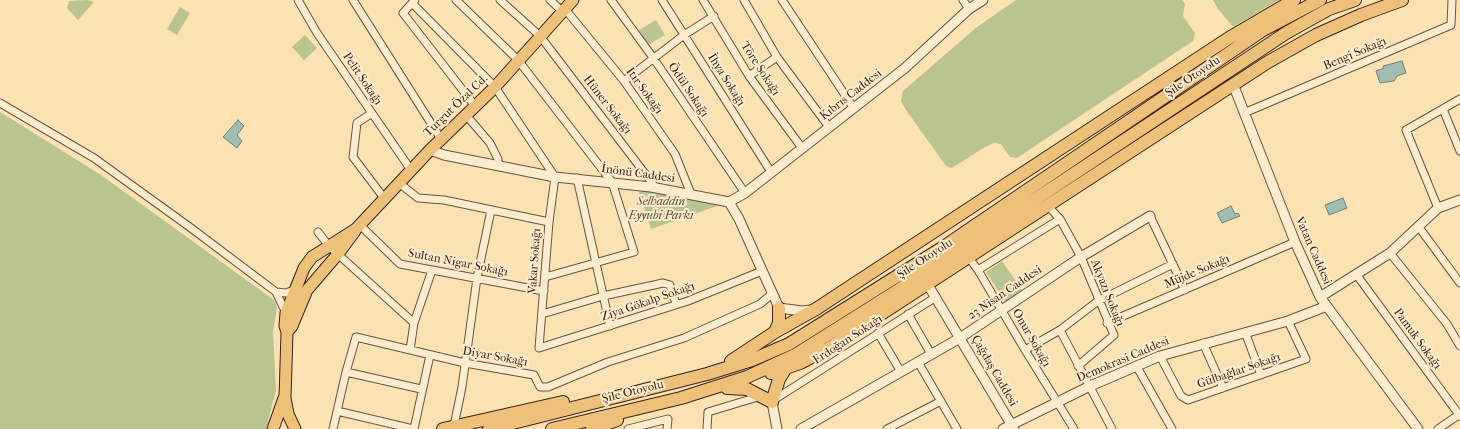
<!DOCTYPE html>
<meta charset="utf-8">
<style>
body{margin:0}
canvas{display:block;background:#fbe2b3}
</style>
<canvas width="1460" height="429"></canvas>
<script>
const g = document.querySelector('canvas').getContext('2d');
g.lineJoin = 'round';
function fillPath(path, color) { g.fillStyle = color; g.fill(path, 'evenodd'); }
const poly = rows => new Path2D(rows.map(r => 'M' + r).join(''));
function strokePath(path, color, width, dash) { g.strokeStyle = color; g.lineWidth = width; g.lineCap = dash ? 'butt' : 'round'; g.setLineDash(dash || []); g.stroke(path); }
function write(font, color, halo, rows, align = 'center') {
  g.font = font + ' "IM FELL French Canon",serif'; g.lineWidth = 4; g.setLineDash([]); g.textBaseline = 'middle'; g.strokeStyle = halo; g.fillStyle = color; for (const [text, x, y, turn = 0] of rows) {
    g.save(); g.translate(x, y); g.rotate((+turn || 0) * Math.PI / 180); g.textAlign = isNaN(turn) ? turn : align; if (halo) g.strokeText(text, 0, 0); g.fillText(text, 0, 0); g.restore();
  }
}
const green = poly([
 [87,0,94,2,78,20,67,8,69,1],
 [1016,0,1182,0,1185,4,1183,16,1195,33,1193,41,1017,158,1010,157,1001,144,994,143,985,147,952,168,946,166,906,110,901,101,903,91,977,27],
 [1213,0,1279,0,1233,27,1218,9],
 [180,7,190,13,177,35,167,29],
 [656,20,665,35,648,45,639,30],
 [305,35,317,48,304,60,292,47],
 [0,112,101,175,274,300,277,307,273,332,276,390,266,429,0,429],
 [638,189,720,205,651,229],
 [1002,261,1024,293,1007,304,986,272]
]);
const water = poly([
 [1402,61,1406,73,1397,76,1394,81,1380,83,1376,71,1384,68,1383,66,1402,61],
 [238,120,244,126,237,135,242,141,237,148,223,137,238,120],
 [1343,198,1347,208,1329,215,1325,205,1343,198],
 [1231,206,1235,214,1238,213,1240,216,1222,223,1217,213,1231,206]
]);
const minor = poly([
 [298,0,317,33,411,170],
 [353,0,441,139],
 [415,0,403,13,475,106],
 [456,0,518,60,612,182,634,252,545,277],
 [500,0,540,36,656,188],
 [550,0,562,11],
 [611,0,654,59,745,193],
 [662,0,771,172],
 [703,0,749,76,802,148],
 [744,0,777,57,829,127],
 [782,0,853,107],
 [963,0,969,9],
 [412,3,495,87,555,177,549,222,539,348,688,301,762,271],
 [565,9,624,81,675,154,691,194],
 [749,76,777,57],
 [624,81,684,35,714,16],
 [0,103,94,158,191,228,276,292,286,313],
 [1443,109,1460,151],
 [372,113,357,123,353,157,384,198],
 [1244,113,1451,25,1452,0],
 [466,115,490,143,498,159,498,165],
 [577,178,610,326],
 [399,183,418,198,444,200,549,222],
 [1048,206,1060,219,1081,257,1114,335,1078,366],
 [1438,208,1406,130,1460,99],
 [1150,216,1185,290],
 [360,225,400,264,544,291],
 [1418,226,1460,283],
 [318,232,329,246,414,323,410,350],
 [1390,253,1447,324,1460,346],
 [969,258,978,270,1025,350,1074,429],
 [978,270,1060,219],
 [1356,274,1460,416],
 [276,292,286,293,294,290],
 [542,314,603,296,663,283,670,285,676,304],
 [908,314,931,354],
 [414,323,432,270],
 [1107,323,1295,242],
 [1060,330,1112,429],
 [1245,332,1261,375],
 [878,333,901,372],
 [1203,343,1223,388],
 [1025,350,1060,330,1098,301,1173,264],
 [1160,356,1181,396,1188,400,1306,359,1288,321],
 [918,362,957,429],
 [1137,367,1172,429],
 [346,372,421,389],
 [772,401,936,297],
 [337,411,413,429],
 [455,421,462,387,477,278,491,210],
 [333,429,346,372,356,337,465,363,534,375,540,387,548,387,608,362,684,338,760,304,773,293],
 [414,429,430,355],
 [628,429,668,419,667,429],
 [707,429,708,412,761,396],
 [887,429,941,401],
 [1438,429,1460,414]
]);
const tertiary = poly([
 [1233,84,1295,242,1320,297,1418,429],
 [430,150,444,155,555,177,651,187,729,202,739,219,779,308,802,311,811,310],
 [729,202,745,193,905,68,969,9,983,0],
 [928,285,1014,429],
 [1320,297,1390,253,1438,208,1460,200],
 [772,402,777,429],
 [801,429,960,338,1081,257,1150,216],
 [1003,429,1088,387,1160,356,1288,321,1327,306]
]);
const primary = poly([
 [287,332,292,326,307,290,338,254,355,231],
 [273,429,284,398],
 [295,429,288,414,285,398,287,332,285,326,286,313,304,268,312,257,356,229,430,150,495,87,573,0]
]);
const trunk = poly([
 [775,332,779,323,779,308],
 [731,361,775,332,816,309,1229,38,1294,0],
 [771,373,800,363,829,348,1268,62,1316,35,1361,15,1402,0],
 [727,388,747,389,772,402,779,379,787,366],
 [443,429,563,402],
 [489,429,707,374,752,360,789,344,942,248,1263,30,1320,0],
 [552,429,681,398,747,377,795,355,900,289,1286,33,1329,9,1355,0],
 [592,429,617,420]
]);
const streetNames = [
 ["Bengi Sokağı",1355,54,-23],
 ["Töre Sokağı",760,69,57],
 ["Şile Otoyolu",1193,77,-34],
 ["Pelit Sokağı",362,79,56],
 ["İhya Sokağı",726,80,58],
 ["Ödül Sokağı",688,90,56],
 ["Itır Sokağı",644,91,54],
 ["Kıbrıs Caddesi",851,95,-38],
 ["Hüner Sokağı",607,105,52],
 ["Turgut Özal Cd.",456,106,-44],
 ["İnönü Caddesi",638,174,8],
 ["Vatan Caddesi",1313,251,66],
 ["Şile Otoyolu",925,259,-33],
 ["Vakar Sokağı",535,261,-86],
 ["Sultan Nigar Sokağı",458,263,11],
 ["Müjde Sokağı",1197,272,-23],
 ["23 Nisan Caddesi",1005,293,-34],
 ["Akyazı Sokağı",1107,293,68],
 ["Ziya Gökalp Sokağı",648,302,-19],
 ["Onur Sokağı",1031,338,60],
 ["Pamuk Sokağı",1417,339,54],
 ["Erdoğan Sokağı",848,340,-33],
 ["Diyar Sokağı",495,357,10],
 ["Demokrasi Caddesi",1123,360,-23],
 ["Çağdaş Caddesi",994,371,60],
 ["Gülbağlar Sokağı",1239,371,-19],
 ["Şile Otoyolu",633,392,-14]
];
const parkNames = [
 ["Selhaddin",661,202],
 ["Eyyubi Parkı",661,216]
];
fillPath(green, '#bac490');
fillPath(water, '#9fbdb0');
strokePath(water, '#797f73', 1);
strokePath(minor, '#6e523e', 9);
strokePath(tertiary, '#6e523e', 11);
strokePath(primary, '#3f2217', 13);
strokePath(trunk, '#3f2217', 14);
strokePath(minor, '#fcecce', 7);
strokePath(tertiary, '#fcecce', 9);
strokePath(primary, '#eec17a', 11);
strokePath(trunk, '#eec17a', 12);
write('12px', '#3f2217', '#fcecce', streetNames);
write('italic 12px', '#5e4a35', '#fcecce', parkNames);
</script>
